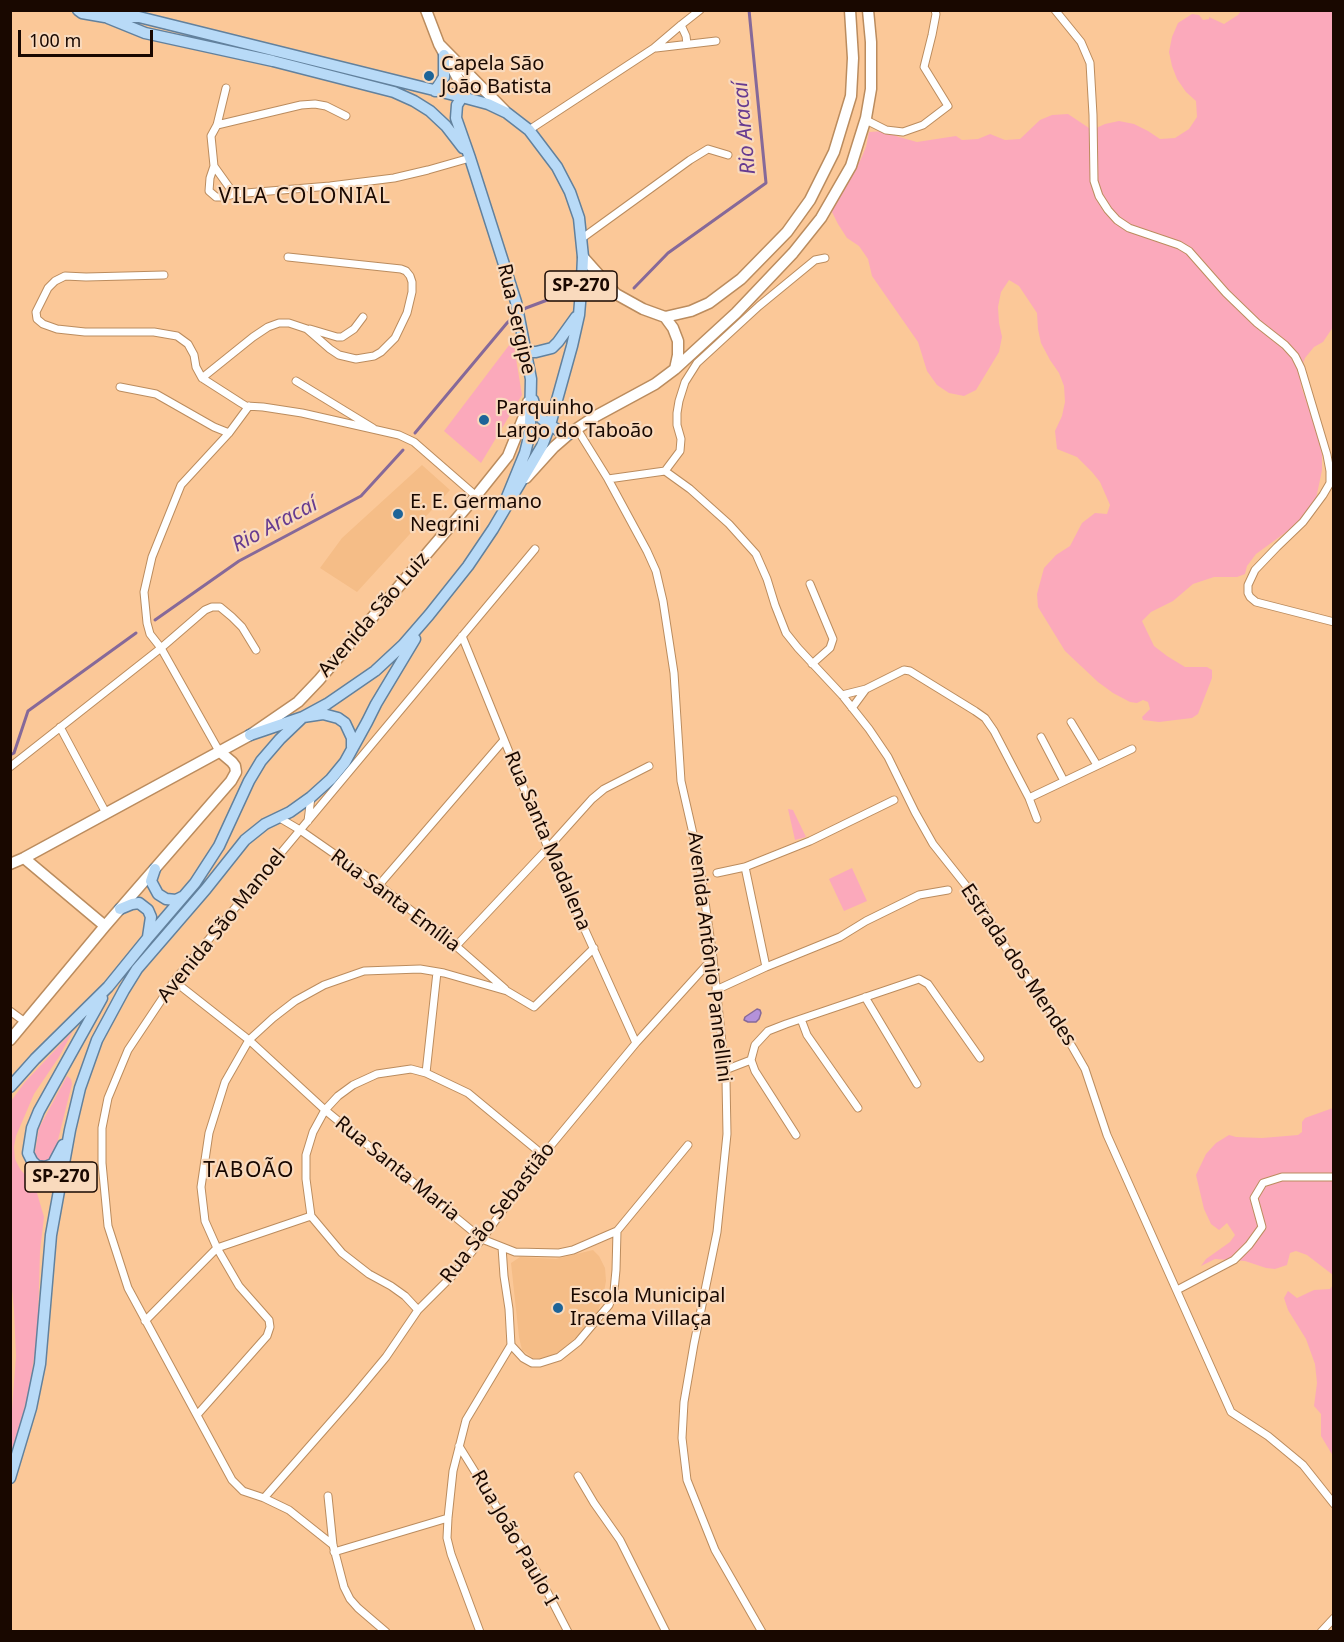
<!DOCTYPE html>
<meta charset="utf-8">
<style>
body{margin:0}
#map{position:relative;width:1344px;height:1642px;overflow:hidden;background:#fbc898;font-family:"Noto Sans",sans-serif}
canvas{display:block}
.frame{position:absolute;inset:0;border:12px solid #190800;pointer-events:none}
.scale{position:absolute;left:18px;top:30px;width:135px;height:27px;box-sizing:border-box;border:3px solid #190800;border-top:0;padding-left:8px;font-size:18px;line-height:21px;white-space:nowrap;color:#190800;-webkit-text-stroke:4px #f9dabd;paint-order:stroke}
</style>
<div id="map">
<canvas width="1344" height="1642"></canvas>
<div class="frame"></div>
<div class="scale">100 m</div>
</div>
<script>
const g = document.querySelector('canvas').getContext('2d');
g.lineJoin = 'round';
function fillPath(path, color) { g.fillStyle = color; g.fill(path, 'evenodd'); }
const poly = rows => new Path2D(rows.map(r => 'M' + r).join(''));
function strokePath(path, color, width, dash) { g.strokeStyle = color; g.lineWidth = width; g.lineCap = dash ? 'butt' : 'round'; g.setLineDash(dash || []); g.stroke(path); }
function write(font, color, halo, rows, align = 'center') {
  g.font = font + ' "Noto Sans",sans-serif'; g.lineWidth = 4.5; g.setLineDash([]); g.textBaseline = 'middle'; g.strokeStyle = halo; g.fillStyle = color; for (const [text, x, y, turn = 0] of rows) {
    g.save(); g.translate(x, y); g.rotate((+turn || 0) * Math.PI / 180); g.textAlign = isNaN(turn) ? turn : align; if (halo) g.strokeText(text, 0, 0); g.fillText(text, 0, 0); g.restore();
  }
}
const built = poly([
 [422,465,450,490,357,592,320,568,342,538],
 [593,1250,599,1256,605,1268,606,1281,603,1297,597,1314,587,1328,560,1351,544,1359,533,1358,522,1350,519,1337,511,1263,520,1257,556,1259]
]);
const green = poly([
 [1241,11,1333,11,1333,327,1323,342,1314,347,1305,358,1300,372,1301,386,1315,426,1322,455,1322,470,1316,499,1310,511,1289,530,1256,554,1247,566,1245,574,1237,577,1214,577,1193,584,1173,601,1151,612,1142,621,1154,646,1167,656,1185,667,1207,667,1212,670,1212,678,1198,714,1192,718,1159,722,1143,720,1142,717,1150,709,1148,702,1143,700,1137,703,1130,702,1113,693,1098,682,1065,651,1038,607,1037,594,1044,568,1056,555,1070,546,1082,523,1095,513,1107,514,1110,505,1100,482,1092,472,1077,457,1057,449,1055,431,1062,416,1065,402,1064,386,1059,373,1050,360,1041,343,1038,329,1037,313,1019,286,1009,280,1001,292,998,307,999,323,1002,337,999,352,976,390,964,396,949,393,937,385,927,371,918,342,872,276,868,259,859,246,847,238,838,224,832,212,835,197,850,171,860,161,866,147,869,132,884,131,899,137,917,142,956,136,962,140,978,139,990,134,1005,140,1020,139,1040,120,1052,115,1068,114,1092,130,1105,124,1119,121,1134,124,1148,131,1160,139,1175,138,1189,129,1197,117,1196,101,1186,92,1177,79,1172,66,1169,52,1172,37,1178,23,1192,14,1199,15,1203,20,1209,19,1209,17,1224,24,1238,15],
 [513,340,522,395,481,463,444,431],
 [788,809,793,810,806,837,795,840],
 [852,868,867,901,844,911,829,879],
 [73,1031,59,1057,34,1094,16,1136,14,1147,15,1159,20,1169,35,1186,44,1217,40,1251,38,1322,35,1352,29,1389,18,1435,11,1460,11,1422,16,1356,14,1310,10,1268,11,1101,25,1082],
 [67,1076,71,1079,72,1084,56,1148,51,1157,47,1161,41,1162,36,1158,35,1152,39,1128],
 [1333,1108,1333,1138,1332,1140,1334,1149,1333,1275,1307,1255,1296,1251,1290,1253,1287,1265,1275,1269,1266,1268,1245,1261,1215,1259,1201,1266,1206,1259,1230,1242,1235,1235,1227,1223,1219,1230,1211,1224,1204,1209,1196,1175,1206,1154,1216,1143,1229,1135,1236,1137,1262,1138,1298,1135,1302,1132,1302,1122,1305,1118],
 [1333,1285,1333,1456,1321,1436,1321,1414,1314,1406,1317,1383,1315,1364,1306,1339,1288,1310,1284,1298,1288,1291,1297,1298,1314,1290,1330,1289]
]);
const water = poly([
 [757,1009,760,1010,761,1013,759,1019,756,1022,748,1022,744,1020,745,1017,757,1009]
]);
const stream = poly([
 [634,288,668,253,766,183,749,10],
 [591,297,606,298],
 [520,312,526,308,558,296],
 [415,433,507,323,515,316],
 [155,620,239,561,361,496,403,450],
 [10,755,14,753,28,711,136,633]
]);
const street = poly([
 [1055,10,1081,42,1090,63,1093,115,1094,181,1099,196,1108,210,1117,220,1129,228,1179,245,1189,251,1226,293,1257,323,1285,345,1295,356,1301,368,1327,455,1330,471,1330,483,1323,495,1303,522,1277,547,1255,570,1248,585,1248,593,1250,597,1256,602,1334,622],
 [681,25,686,36,687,44],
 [656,48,716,41],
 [866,120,886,130,903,132,923,125,948,106,924,67,932,35,936,14,935,10],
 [217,125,301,105,315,104,326,106,346,116],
 [529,130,654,48,681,25,700,10],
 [214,166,211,136,217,125,226,88],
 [234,194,214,166,210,178,209,191,216,197,223,197,234,194,330,186,394,178,428,170,470,158],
 [581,239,690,160,708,149,728,155],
 [164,275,86,277,65,276,55,281,48,288,36,312,37,319,43,324,57,329,85,332,154,332,177,336,188,344,194,355,196,367,202,378,241,403,246,406,263,407,302,413,399,435,414,442,476,496],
 [310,329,337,337,342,337,354,329,363,317],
 [202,378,253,337,268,327,279,323,289,323,307,329,330,349,339,355,356,359,374,356,381,352,395,338,407,313,412,292,412,282,410,276,406,271,401,269,288,257],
 [296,381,373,428],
 [120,387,156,394,214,427,229,433],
 [577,429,608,479,647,551,656,571,663,601,674,673,681,781,699,860,713,958,726,1080,727,1134,717,1232,694,1344,684,1402,682,1438,687,1480,715,1550,762,1632],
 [665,471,680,451,681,439,677,425,677,413,679,401,685,382,697,363,759,306,815,260,825,258],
 [608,479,665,471,690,489,729,524,756,554,767,579,775,605,786,633,798,648,842,695,869,729,888,757,915,812,933,844,983,907,996,932,1015,962,1041,996,1073,1048,1085,1069,1107,1135,1231,1412,1268,1436,1303,1465,1334,1504],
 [810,584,833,639,830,648,812,664],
 [462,636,548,848,636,1043],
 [842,695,866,689,904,670,910,671,975,711,985,718,994,731,1029,798,1037,819],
 [852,708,866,689],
 [1071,722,1097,765],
 [60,727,106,813],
 [1041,737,1064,781],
 [219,751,161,648,150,634,147,623,144,592,152,557,181,485,229,433,249,406],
 [10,767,161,648,205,610,212,607,220,607,232,617,242,627,256,650],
 [1029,798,1132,749],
 [278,817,300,830,379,885,456,946,505,989],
 [308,821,311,797],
 [745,867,766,967],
 [717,873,745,867,810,841,894,800],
 [379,885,504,740],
 [456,946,548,848,592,799,604,789,649,766],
 [174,981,249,1040,325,1110,482,1239,515,1252,559,1253,573,1250,617,1231,688,1145],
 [716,990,766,967,840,937,866,921,919,895,948,890],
 [865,997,917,1084],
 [10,1011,25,1022],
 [801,1019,807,1035,858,1108],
 [751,1060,755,1045,768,1031,786,1024,919,979,928,984,980,1058],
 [725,1070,751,1060,755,1071,796,1135],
 [426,1073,437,972],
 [1177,1290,1234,1260,1249,1245,1262,1227,1254,1198,1263,1183,1282,1177,1334,1177],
 [418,1310,405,1296,391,1286,369,1274,342,1253,311,1216,306,1179,306,1155,313,1132,325,1110,338,1096,353,1085,377,1074,411,1069,426,1073,468,1093,543,1155],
 [145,1321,217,1248,311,1216],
 [511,1345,523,1358,532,1363,540,1363,559,1357,578,1342,609,1305,614,1291,616,1270,617,1231],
 [197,1415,267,1336,270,1327,269,1320,239,1286,217,1248,205,1221,201,1187,209,1133,225,1082,249,1040,273,1018,295,1001,324,985,364,971,420,969,444,973,507,991,534,1007,594,948],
 [459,1446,537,1572,568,1632],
 [578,1476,594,1503,620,1540,666,1632],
 [328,1496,333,1545,344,1587,350,1599,358,1608,386,1632],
 [264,1498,351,1399,386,1357,418,1310,455,1273,482,1239,543,1155,636,1043,713,958],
 [333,1545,289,1510,264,1498,243,1491,232,1480,128,1288,108,1226,102,1163,102,1128,108,1098,128,1050,174,981,535,549],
 [334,1552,448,1518],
 [480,1632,451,1554,447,1538,448,1518,453,1471,466,1420,511,1345,509,1309,504,1276,502,1247],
 [1321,1632,1334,1618]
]);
const secondary = poly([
 [426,10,439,44,461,84,462,97],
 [439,44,505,111],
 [583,257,616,294,643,309,665,317,691,311,709,303,741,279,787,232,810,200,834,152,851,96,853,58,850,10],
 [665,317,673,328,678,341,678,355,675,369],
 [526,478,554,447,569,434,596,416,655,384,675,369,736,313,793,253,821,218,851,166,866,118,871,89,871,42,868,10],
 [24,858,105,926],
 [10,864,24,858,250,735,298,702,319,680,476,496,508,456,525,414,528,402],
 [10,1040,105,926,231,781,236,772,235,766,232,762,219,751]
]);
const primary = poly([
 [108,18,145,33,273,61,394,92,414,101,430,111,446,126,463,148],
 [435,91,444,77,444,55],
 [462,97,457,105,456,118,470,158,516,302,531,379,530,426,528,441,525,453,507,497],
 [526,352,536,352,552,348,558,342,576,317],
 [533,400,535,409,542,419,559,431,569,434],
 [250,735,303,717,323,714,338,718,345,723,352,738,352,747],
 [155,869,151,881,158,894,166,899,176,900,184,896],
 [120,909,132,904,139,903,148,910,151,917,148,937],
 [10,1087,35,1059,108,987,147,939,195,883,219,846,249,781,261,761,280,739,303,717,327,704,375,671,403,645,429,615,468,566,493,529,542,446,550,425,572,346,579,315,582,279,583,257,579,218,570,192,557,167,529,130,507,113,488,104,462,97,139,17,105,17,82,13,78,10],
 [63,1145,53,1164,45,1167,37,1166,32,1161,28,1153,32,1128,39,1111,102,998],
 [10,1478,31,1408,40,1364,51,1235,70,1130,80,1088,97,1040,124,990,137,969,206,889,245,840,265,824,290,812,311,797,331,779,345,762,367,722,376,704,415,639]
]);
const markers = [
 [429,76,6,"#1d6498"],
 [484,420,6,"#1d6498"],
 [398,514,6,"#1d6498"],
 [558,1308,6,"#1d6498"]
];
const shields = [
 [581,286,72],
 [61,1177,72]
];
const shieldNames = [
 ["SP-270",581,286],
 ["SP-270",61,1177]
];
const poiNames = [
 ["Capela São",441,64],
 ["João Batista",441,87],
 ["Parquinho",496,408],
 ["Largo do Taboão",496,431],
 ["E. E. Germano",410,502],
 ["Negrini",410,525],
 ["Escola Municipal",570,1296],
 ["Iracema Villaça",570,1319]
];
const streetNames = [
 ["Rua Sergipe",516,319,77],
 ["Avenida São Luiz",374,615,-49],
 ["Rua Santa Madalena",547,841,67],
 ["Rua Santa Emília",395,901,37],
 ["Avenida São Manoel",222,926,-51],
 ["Avenida Antônio Pannellini",709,957,83],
 ["Estrada dos Mendes",1018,965,56],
 ["Rua Santa Maria",397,1169,39],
 ["Rua São Sebastião",498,1213,-52],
 ["Rua João Paulo I",514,1538,60]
];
const waterNames = [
 ["Rio Aracaí",745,128,-95],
 ["Rio Aracaí",275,525,-28]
];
const neighbourhoodNames = [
 ["VILA COLONIAL",305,197],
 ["TABOÃO",249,1171]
];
fillPath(built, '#f5bd87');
fillPath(green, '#fba9bb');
fillPath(water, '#b492da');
strokePath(water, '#866999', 1.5);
strokePath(stream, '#866999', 3);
strokePath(street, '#bb8c5e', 9);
strokePath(secondary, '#bb8c5e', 13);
strokePath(primary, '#62819d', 13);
strokePath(street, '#fff', 7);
strokePath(secondary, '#fff', 10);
strokePath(primary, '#b8daf7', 10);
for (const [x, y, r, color] of markers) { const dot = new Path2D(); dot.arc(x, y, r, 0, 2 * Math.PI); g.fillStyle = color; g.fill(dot); strokePath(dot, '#f9dabd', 2); }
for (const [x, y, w] of shields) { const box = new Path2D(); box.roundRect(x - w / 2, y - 15, w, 30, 4.5); g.fillStyle = '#f9dabd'; g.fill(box); strokePath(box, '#190800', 1.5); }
write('bold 18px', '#190800', null, shieldNames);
write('20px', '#190800', '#f9dabd', poiNames, 'left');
write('20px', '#190800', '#f9dabd', streetNames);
write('italic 21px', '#673b90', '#f9dabd', waterNames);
g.letterSpacing = '1.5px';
write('21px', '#190800', '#f9dabd', neighbourhoodNames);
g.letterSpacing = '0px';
</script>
